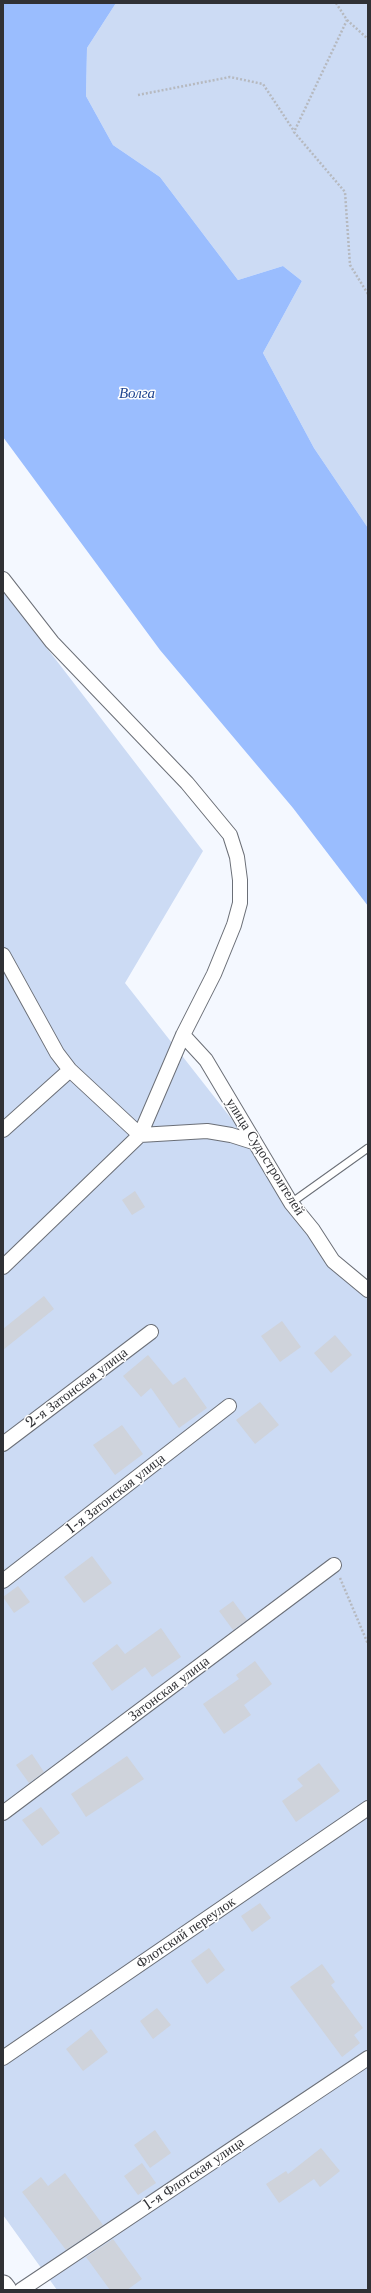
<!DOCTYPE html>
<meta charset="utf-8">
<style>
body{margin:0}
#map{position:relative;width:371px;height:2293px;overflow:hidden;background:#f4f8ff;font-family:"Libre Baskerville",serif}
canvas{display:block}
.frame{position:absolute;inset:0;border:4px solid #303135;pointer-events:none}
</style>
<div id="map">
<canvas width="371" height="2293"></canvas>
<div class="frame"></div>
</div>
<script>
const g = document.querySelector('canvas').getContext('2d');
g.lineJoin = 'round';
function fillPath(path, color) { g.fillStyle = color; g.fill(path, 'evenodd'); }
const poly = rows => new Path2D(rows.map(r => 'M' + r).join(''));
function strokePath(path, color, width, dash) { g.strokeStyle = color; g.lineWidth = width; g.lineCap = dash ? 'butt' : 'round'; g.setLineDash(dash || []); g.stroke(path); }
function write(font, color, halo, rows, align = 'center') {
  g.font = font + ' "Libre Baskerville",serif'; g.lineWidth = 3; g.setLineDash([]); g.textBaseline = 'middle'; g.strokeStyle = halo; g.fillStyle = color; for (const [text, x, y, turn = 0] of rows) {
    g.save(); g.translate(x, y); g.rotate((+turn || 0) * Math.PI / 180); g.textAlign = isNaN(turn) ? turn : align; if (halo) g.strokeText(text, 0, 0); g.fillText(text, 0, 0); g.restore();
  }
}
const green = poly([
 [116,3,368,3,368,528,314,448,263,353,302,281,283,266,238,280,160,177,113,145,86,96,87,48],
 [3,591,203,851,125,983,361,1284,368,1288,368,2290,57,2290,3,2215]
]);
const water = poly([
 [3,3,116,3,87,48,86,96,113,145,160,177,238,280,283,266,302,281,263,353,314,448,368,528,368,906,293,808,160,650,3,437]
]);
const building = poly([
 [135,1191,145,1207,132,1215,122,1200],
 [44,1296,54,1309,3,1350,3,1329],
 [282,1321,301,1347,280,1362,261,1336],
 [335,1335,352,1355,331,1373,314,1353],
 [148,1355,173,1385,185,1377,207,1408,179,1428,151,1388,141,1397,123,1376],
 [260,1402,279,1425,255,1444,236,1420],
 [122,1425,143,1454,115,1475,93,1445],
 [92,1556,112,1583,84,1603,64,1577],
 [18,1586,30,1602,14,1613,3,1597],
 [233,1601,247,1620,233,1630,219,1611],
 [161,1628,181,1657,152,1677,145,1667,112,1691,92,1663,117,1644,125,1654],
 [255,1661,272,1684,244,1705,251,1715,224,1734,203,1704,239,1679,236,1675],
 [32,1754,44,1772,29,1783,16,1765],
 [127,1756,144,1779,86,1817,71,1794],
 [319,1763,340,1791,296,1822,282,1801,303,1786,297,1779],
 [41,1807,60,1833,42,1846,22,1820],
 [260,1903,271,1918,252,1932,241,1916],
 [209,1948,225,1970,207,1984,191,1961],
 [322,1964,335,1982,331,1985,363,2028,354,2035,360,2043,342,2057,290,1987],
 [157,2008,171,2025,153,2039,140,2021],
 [91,2029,108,2052,83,2071,66,2049],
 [155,2130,171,2153,150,2168,134,2145],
 [321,2148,340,2171,320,2187,314,2179,279,2203,266,2184,286,2171,288,2174],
 [142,2163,156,2183,138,2195,124,2176],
 [65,2173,103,2225,66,2250,22,2192,41,2177,48,2186],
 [113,2239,142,2279,127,2290,110,2290,86,2257]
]);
const path = poly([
 [336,3,347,20,294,132,345,192,350,265,368,294],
 [347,20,368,39],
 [138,95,230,77,263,84,294,131],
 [340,1578,368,1644]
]);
const service = poly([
 [291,1203,368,1148]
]);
const minor = poly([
 [3,579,52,642,187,783,230,835,237,857,240,880,240,903,234,925,214,974,183,1035,140,1135,70,1070,57,1053,3,955],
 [183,1035,206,1060,291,1203,313,1230,333,1261,368,1290],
 [3,1130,70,1070],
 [3,1267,140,1135,207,1131,231,1135,253,1142],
 [3,1444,151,1332],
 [3,1581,229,1406],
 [3,1813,334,1565],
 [3,2058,368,1808],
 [21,2290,368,2058]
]);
const secondary = poly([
 [3,2286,6,2290]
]);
const streetNames = [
 ["улица Судостроителей",265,1157,58],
 ["2-я Затонская улица",77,1388,-37],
 ["1-я Затонская улица",116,1494,-38],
 ["Затонская улица",169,1689,-37],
 ["Флотский переулок",186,1933,-34],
 ["1-я Флотская улица",194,2174,-34]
];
const waterNames = [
 ["Волга",137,394]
];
fillPath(green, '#ccdbf4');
fillPath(water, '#9abdfe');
fillPath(building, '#cfd3db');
strokePath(service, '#6b6f77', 9);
strokePath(minor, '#6b6f77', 16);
strokePath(secondary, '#6b6f77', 23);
strokePath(path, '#b6b9bf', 2.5, [2, 2]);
strokePath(service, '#fff', 7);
strokePath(minor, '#fff', 14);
strokePath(secondary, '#fff', 21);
write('14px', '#303135', '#fff', streetNames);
write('italic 15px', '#204691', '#fff', waterNames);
</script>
